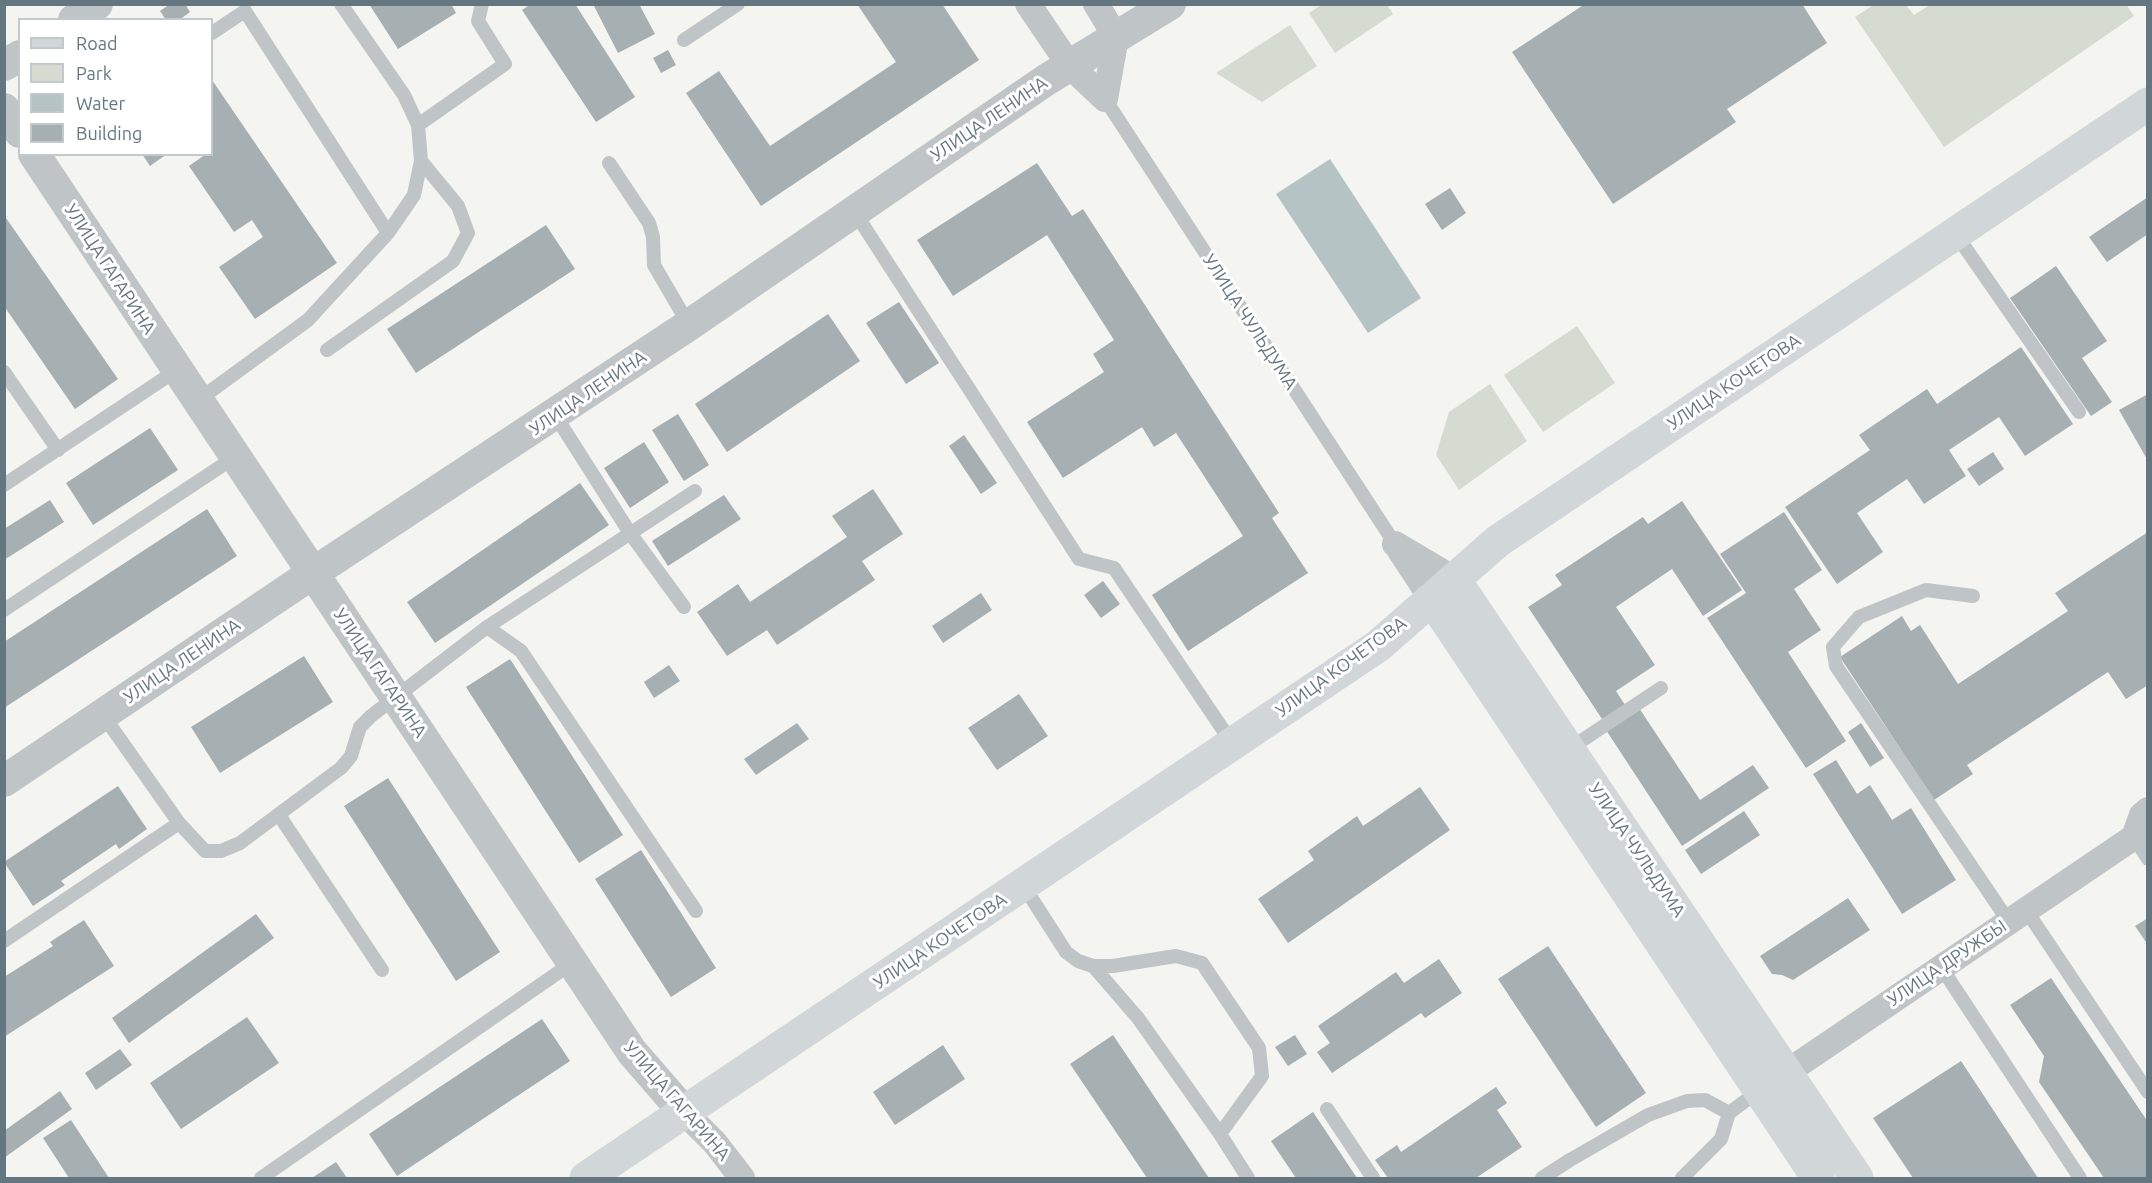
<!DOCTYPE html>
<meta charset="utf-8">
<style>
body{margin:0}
#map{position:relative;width:2152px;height:1183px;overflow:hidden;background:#f4f4f0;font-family:Ubuntu,sans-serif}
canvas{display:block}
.frame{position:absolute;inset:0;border:6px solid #647780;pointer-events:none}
.legend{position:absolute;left:18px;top:18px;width:195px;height:138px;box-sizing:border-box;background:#fff;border:2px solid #c1c9cc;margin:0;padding:8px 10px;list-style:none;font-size:18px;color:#647780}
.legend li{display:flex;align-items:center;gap:12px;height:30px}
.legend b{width:30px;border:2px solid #c1c9cc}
</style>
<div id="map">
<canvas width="2152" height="1183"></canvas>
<div class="frame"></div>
<ul class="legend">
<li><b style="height:8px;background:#d1d6d9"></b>Road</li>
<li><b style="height:16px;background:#d6dbd1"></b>Park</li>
<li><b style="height:16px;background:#b5c3c5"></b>Water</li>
<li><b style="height:16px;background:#a6afb2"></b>Building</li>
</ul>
</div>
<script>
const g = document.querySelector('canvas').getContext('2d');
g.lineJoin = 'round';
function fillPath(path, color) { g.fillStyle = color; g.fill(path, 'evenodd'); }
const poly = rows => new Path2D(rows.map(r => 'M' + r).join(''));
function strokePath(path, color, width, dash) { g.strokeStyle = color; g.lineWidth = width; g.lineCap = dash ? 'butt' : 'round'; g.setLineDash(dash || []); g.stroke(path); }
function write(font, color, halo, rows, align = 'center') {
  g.font = font + ' Ubuntu,sans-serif'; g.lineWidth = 6; g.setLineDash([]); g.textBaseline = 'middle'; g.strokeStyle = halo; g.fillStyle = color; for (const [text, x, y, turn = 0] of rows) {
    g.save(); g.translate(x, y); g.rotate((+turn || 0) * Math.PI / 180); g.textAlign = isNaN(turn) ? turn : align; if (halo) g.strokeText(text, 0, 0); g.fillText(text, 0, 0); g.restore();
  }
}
const green = poly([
 [1387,5,1393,14,1335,53,1309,13,1321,5],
 [1873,5,1906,5,1914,15,1930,5,2126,4,2134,16,1944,147,1855,17],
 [1290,25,1317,66,1262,102,1216,73],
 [1577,326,1615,383,1543,432,1504,375],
 [1490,384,1527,441,1459,490,1436,455,1449,412]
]);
const water = poly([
 [1330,159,1421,298,1368,333,1276,194]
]);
const building = poly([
 [170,4,185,4,190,12,179,20,166,20,160,11],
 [369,4,451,4,456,13,398,49],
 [531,4,575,4,635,97,596,122,522,10],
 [593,4,639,4,655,34,618,53],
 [857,4,942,4,979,60,761,206,686,93,719,71,770,146,896,62],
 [1585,4,1802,4,1827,43,1727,109,1736,122,1613,204,1512,52],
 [668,50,676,65,661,73,653,58],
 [212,80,337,263,255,319,219,267,263,237,252,220,234,232,189,166,206,154,212,154],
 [142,154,167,154,150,166],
 [1037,163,1072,216,1083,209,1279,513,1272,518,1308,573,1188,651,1152,595,1243,536,1176,433,1154,447,1142,427,1063,478,1027,422,1104,372,1093,354,1114,340,1047,235,953,296,917,240],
 [1450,188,1466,213,1442,230,1425,204],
 [2148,197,2148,234,2107,262,2089,237],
 [4,215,118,379,75,409,4,306],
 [546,225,575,269,416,373,387,329],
 [2056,266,2107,341,2082,358,2112,402,2091,416,2010,298],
 [899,302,939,363,906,384,866,323],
 [828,314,860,361,727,452,695,404],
 [2021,347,2073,424,2025,456,1999,417,1949,450,1966,476,1924,504,1907,479,1857,513,1883,552,1837,584,1785,507,1870,450,1859,435,1927,389,1937,404],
 [2148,394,2148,461,2119,410],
 [678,414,709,465,684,481,652,430],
 [150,428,178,470,93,525,66,483],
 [964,435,997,483,981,494,949,446],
 [644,442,669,482,630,508,604,468],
 [1993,452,2004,469,1979,486,1967,469],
 [580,483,609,525,435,643,407,602],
 [873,489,903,534,862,561,875,580,777,645,767,630,727,656,697,612,738,584,750,602,847,537,832,516],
 [724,495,741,519,668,566,652,541],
 [50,500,64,522,4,560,4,529],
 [1682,501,1742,590,1703,616,1672,569,1616,607,1655,665,1616,691,1625,705,1602,719,1528,607,1562,585,1555,575,1643,517,1648,524],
 [207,509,237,556,4,708,4,642],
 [1784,512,1822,570,1794,589,1821,630,1788,652,1846,741,1806,768,1707,618,1746,593,1720,554],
 [2148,532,2148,685,2126,699,2108,672,1967,765,1973,774,1934,800,1840,657,1902,616,1911,631,1920,625,1958,684,2068,611,2055,593],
 [1103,581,1120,604,1101,618,1084,595],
 [981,593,992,610,943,643,932,626],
 [304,656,333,702,220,773,191,727],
 [510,659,623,835,579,863,466,687],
 [669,665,680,681,654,698,644,682],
 [1019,694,1048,736,997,770,968,728],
 [1639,708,1700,800,1753,765,1769,788,1682,846,1606,730],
 [797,723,809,739,756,775,744,759],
 [1861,723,1884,758,1870,767,1848,732],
 [1836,760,1857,794,1870,785,1892,820,1911,808,1956,880,1902,914,1813,774],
 [388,778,500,952,456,981,344,806],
 [118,786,147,829,119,849,116,844,61,881,65,885,33,906,4,862],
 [1420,787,1450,830,1288,943,1258,899,1314,860,1308,851,1357,816,1363,826],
 [1744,811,1760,835,1701,874,1685,850],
 [641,850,716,968,671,997,595,879],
 [1848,898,1870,930,1793,980,1782,975,1772,974,1760,956],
 [256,914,274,938,129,1043,112,1018],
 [2148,918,2148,945,2135,926],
 [84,920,114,966,4,1037,4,977,53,946,50,942],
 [1548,946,1646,1093,1596,1127,1498,979],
 [1439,959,1462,993,1425,1018,1421,1013,1332,1073,1317,1052,1330,1043,1318,1026,1396,972,1404,983],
 [2051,978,2148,1122,2148,1178,2104,1178,2039,1082,2044,1056,2010,1005],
 [247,1017,279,1063,181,1129,150,1083],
 [542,1019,570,1061,397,1176,369,1134],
 [1113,1035,1209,1178,1147,1178,1070,1064],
 [1295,1035,1307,1054,1288,1066,1275,1047],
 [943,1045,965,1079,895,1125,873,1092],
 [120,1049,132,1065,96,1090,85,1073],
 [1961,1061,2038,1178,1913,1178,1873,1118],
 [1496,1087,1507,1103,1497,1110,1522,1147,1476,1178,1388,1178,1375,1160,1397,1145,1401,1152],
 [60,1091,72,1109,4,1158,4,1131],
 [1313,1112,1357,1178,1296,1178,1271,1141],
 [71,1120,109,1178,69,1178,43,1138],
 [336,1162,347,1178,312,1178]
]);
const service = poly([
 [212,33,245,11,388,233],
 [684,40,738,4],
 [1105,99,1395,544],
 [418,125,505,64,478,21,482,4],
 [609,163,649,223,653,237,654,265,689,325],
 [854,211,1079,559,1114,568,1232,743],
 [1955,233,2079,412],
 [327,350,453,261,468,233,458,206,421,161],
 [4,372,58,450],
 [197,401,308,320,388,233,414,195,421,161,418,125,404,95,341,4],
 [555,415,630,533,684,607],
 [4,485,177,370],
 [1973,596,1926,590,1859,617,1833,647,1836,666,2009,922],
 [4,610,235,457],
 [487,627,521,651,696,911],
 [1569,749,1661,688],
 [279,815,382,970],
 [179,823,205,851,221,851,240,843,341,768,351,756,360,727,371,716,487,627,695,491],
 [2134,837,2148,859],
 [1023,885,1066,952,1078,961,1093,966,1113,966,1176,956,1202,963,1259,1048,1262,1076,1220,1134,1248,1178],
 [2026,910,2148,1092],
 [4,941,179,823,103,715],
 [1093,966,1138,1018,1220,1134],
 [1941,967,2080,1178],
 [1327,1109,1373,1178],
 [261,1178,572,963],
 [1542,1178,1570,1160,1648,1115,1687,1101,1705,1100,1729,1113],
 [1682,1178,1721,1139,1729,1113,1760,1090]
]);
const minor = poly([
 [1028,4,1070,66,1105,99],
 [1096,4,1116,37,1105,99],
 [1395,544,1454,579],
 [1399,549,1432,599],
 [1771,1083,2134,837,2142,815,2148,810],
 [684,1112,715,1143,742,1178]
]);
const tertiary = poly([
 [74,20,97,4],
 [4,65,20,56],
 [4,109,20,132],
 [34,154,632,1052,684,1112],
 [4,781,313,573,689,325,1046,80,1170,4]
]);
const secondary = poly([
 [1454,579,1857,1178],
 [1432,599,1818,1178],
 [586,1178,1378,646,1498,541,2148,104]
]);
const streetNames = [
 ["УЛИЦА ЛЕНИНА",989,119,-34],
 ["УЛИЦА ГАГАРИНА",110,269,57],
 ["УЛИЦА ЧУЛЬДУМА",1250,322,57],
 ["УЛИЦА КОЧЕТОВА",1734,382,-34],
 ["УЛИЦА ЛЕНИНА",588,393,-34],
 ["УЛИЦА ЛЕНИНА",182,661,-34],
 ["УЛИЦА КОЧЕТОВА",1341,667,-36],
 ["УЛИЦА ГАГАРИНА",380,673,56],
 ["УЛИЦА ЧУЛЬДУМА",1637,850,56],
 ["УЛИЦА КОЧЕТОВА",940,941,-34],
 ["УЛИЦА ДРУЖБЫ",1947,963,-34],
 ["УЛИЦА ГАГАРИНА",677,1101,49]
];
fillPath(green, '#d6dbd1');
fillPath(water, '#b5c3c5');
fillPath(building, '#a6afb2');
strokePath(service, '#bfc4c6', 14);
strokePath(minor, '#bfc4c6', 26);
strokePath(tertiary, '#bfc4c6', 32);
strokePath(secondary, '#d1d6d9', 33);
write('18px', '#647780', '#fff', streetNames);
</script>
